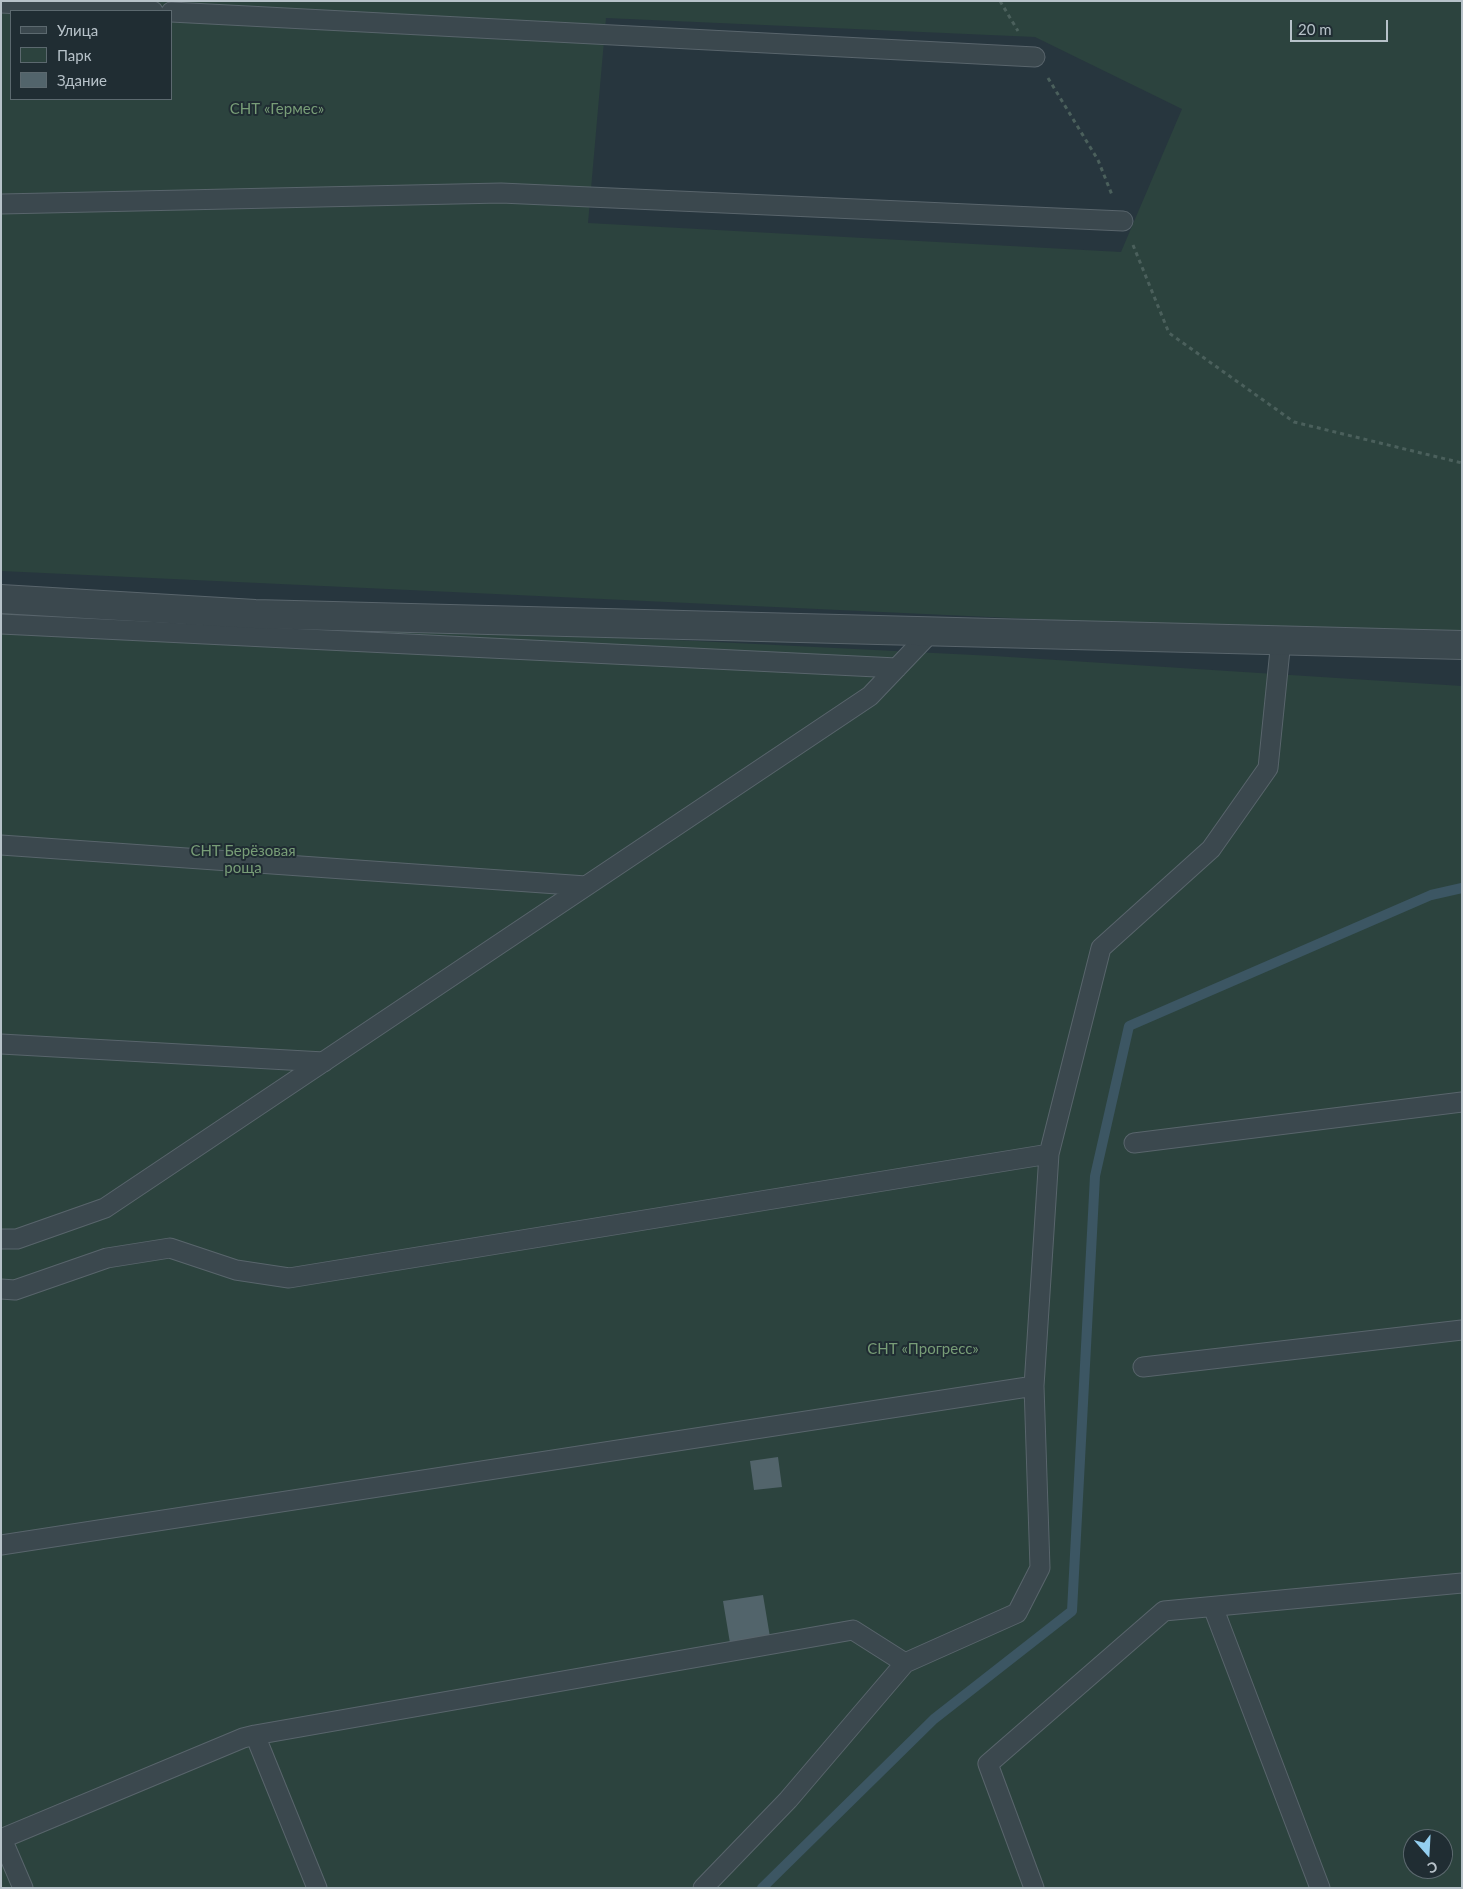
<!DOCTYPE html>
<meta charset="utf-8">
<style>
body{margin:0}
#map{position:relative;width:1463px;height:1889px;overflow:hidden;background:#27363e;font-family:Lato,sans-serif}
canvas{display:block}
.frame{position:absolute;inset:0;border:2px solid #b7c2c9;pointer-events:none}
.legend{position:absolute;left:10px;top:10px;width:162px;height:90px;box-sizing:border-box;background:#202d33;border:1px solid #5c696f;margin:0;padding:6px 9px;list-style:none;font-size:15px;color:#b7c2c9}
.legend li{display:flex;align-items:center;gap:10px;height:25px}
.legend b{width:25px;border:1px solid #5c696f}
.north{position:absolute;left:1403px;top:1829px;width:50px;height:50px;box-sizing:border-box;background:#202d33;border:1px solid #5c696f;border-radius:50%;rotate:161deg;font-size:14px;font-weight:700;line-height:20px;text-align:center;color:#b7c2c9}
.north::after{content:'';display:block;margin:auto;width:18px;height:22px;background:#94cff0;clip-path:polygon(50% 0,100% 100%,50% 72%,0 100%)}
.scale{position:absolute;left:1290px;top:20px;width:98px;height:22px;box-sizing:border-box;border:2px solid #b7c2c9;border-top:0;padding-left:6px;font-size:15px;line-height:18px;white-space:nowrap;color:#b7c2c9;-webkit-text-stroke:4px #202d33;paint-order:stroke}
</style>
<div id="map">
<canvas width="1463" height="1889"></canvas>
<div class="frame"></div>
<ul class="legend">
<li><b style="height:6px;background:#3b484e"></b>Улица</li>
<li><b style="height:14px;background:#2c433e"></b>Парк</li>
<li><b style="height:14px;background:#52646b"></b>Здание</li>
</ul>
<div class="north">С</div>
<div class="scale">20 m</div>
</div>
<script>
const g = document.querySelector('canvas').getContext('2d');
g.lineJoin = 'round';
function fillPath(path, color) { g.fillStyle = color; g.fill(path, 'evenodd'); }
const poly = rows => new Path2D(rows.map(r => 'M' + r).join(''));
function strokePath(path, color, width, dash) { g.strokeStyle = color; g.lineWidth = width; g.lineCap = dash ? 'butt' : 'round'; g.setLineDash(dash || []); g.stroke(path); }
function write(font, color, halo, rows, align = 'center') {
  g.font = font + ' Lato,sans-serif'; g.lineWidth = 4; g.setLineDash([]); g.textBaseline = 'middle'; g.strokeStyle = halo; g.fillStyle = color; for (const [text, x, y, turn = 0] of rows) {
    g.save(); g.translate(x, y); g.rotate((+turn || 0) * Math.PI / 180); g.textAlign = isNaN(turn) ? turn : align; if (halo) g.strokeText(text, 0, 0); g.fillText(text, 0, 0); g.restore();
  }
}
const green = poly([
 [1,1,1462,1,1462,639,1,571],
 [11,11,171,11,171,99,11,99],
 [606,18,1035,37,1182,109,1121,252,588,223],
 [1,606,994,656,1462,686,1462,1888,1,1888],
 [1413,1839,1443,1839,1443,1869,1413,1869]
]);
const stream = poly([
 [762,1888,934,1719,1072,1611,1095,1176,1129,1026,1431,895,1462,888]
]);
const building = poly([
 [778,1457,782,1487,754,1490,750,1461],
 [763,1595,770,1637,730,1643,723,1601]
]);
const path = poly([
 [1000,1,1018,31],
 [1048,78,1098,160,1112,195],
 [1133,245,1169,333,1294,422,1462,463]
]);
const lane = poly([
 [1,3,153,11],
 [171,12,1035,57],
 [1,204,501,193,1123,221],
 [1,624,897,668],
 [1,845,586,886],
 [1,1044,324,1062],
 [1134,1143,1462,1102],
 [1,1239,17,1239,105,1208,870,696,932,631],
 [1,1289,15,1290,107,1258,170,1248,236,1270,289,1278,1049,1154],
 [1143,1367,1462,1330],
 [1,1545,1034,1386],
 [1213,1607,1320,1888],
 [255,1735,317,1888],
 [1,1839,243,1738,255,1735,853,1630,905,1663],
 [2,1839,23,1888],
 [703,1888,788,1800,905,1663,1017,1613,1040,1568,1034,1386,1049,1154,1101,948,1211,849,1268,768,1281,640],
 [1034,1888,988,1764,1164,1611,1462,1583]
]);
const street = poly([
 [1,599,255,614,1462,645]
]);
const parkNames = [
 ["СНТ «Гермес»",277,109],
 ["СНТ Берёзовая",243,851],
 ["роща",243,868],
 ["СНТ «Прогресс»",923,1349]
];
fillPath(green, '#2c433e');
strokePath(stream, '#3c5663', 10);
fillPath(building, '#52646b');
strokePath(lane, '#59656c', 21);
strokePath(street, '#59656c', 30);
strokePath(path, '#4b605c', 3, [4, 4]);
strokePath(lane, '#3b484e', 19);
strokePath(street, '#3b484e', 28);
write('15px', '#789d77', '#202d33', parkNames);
</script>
